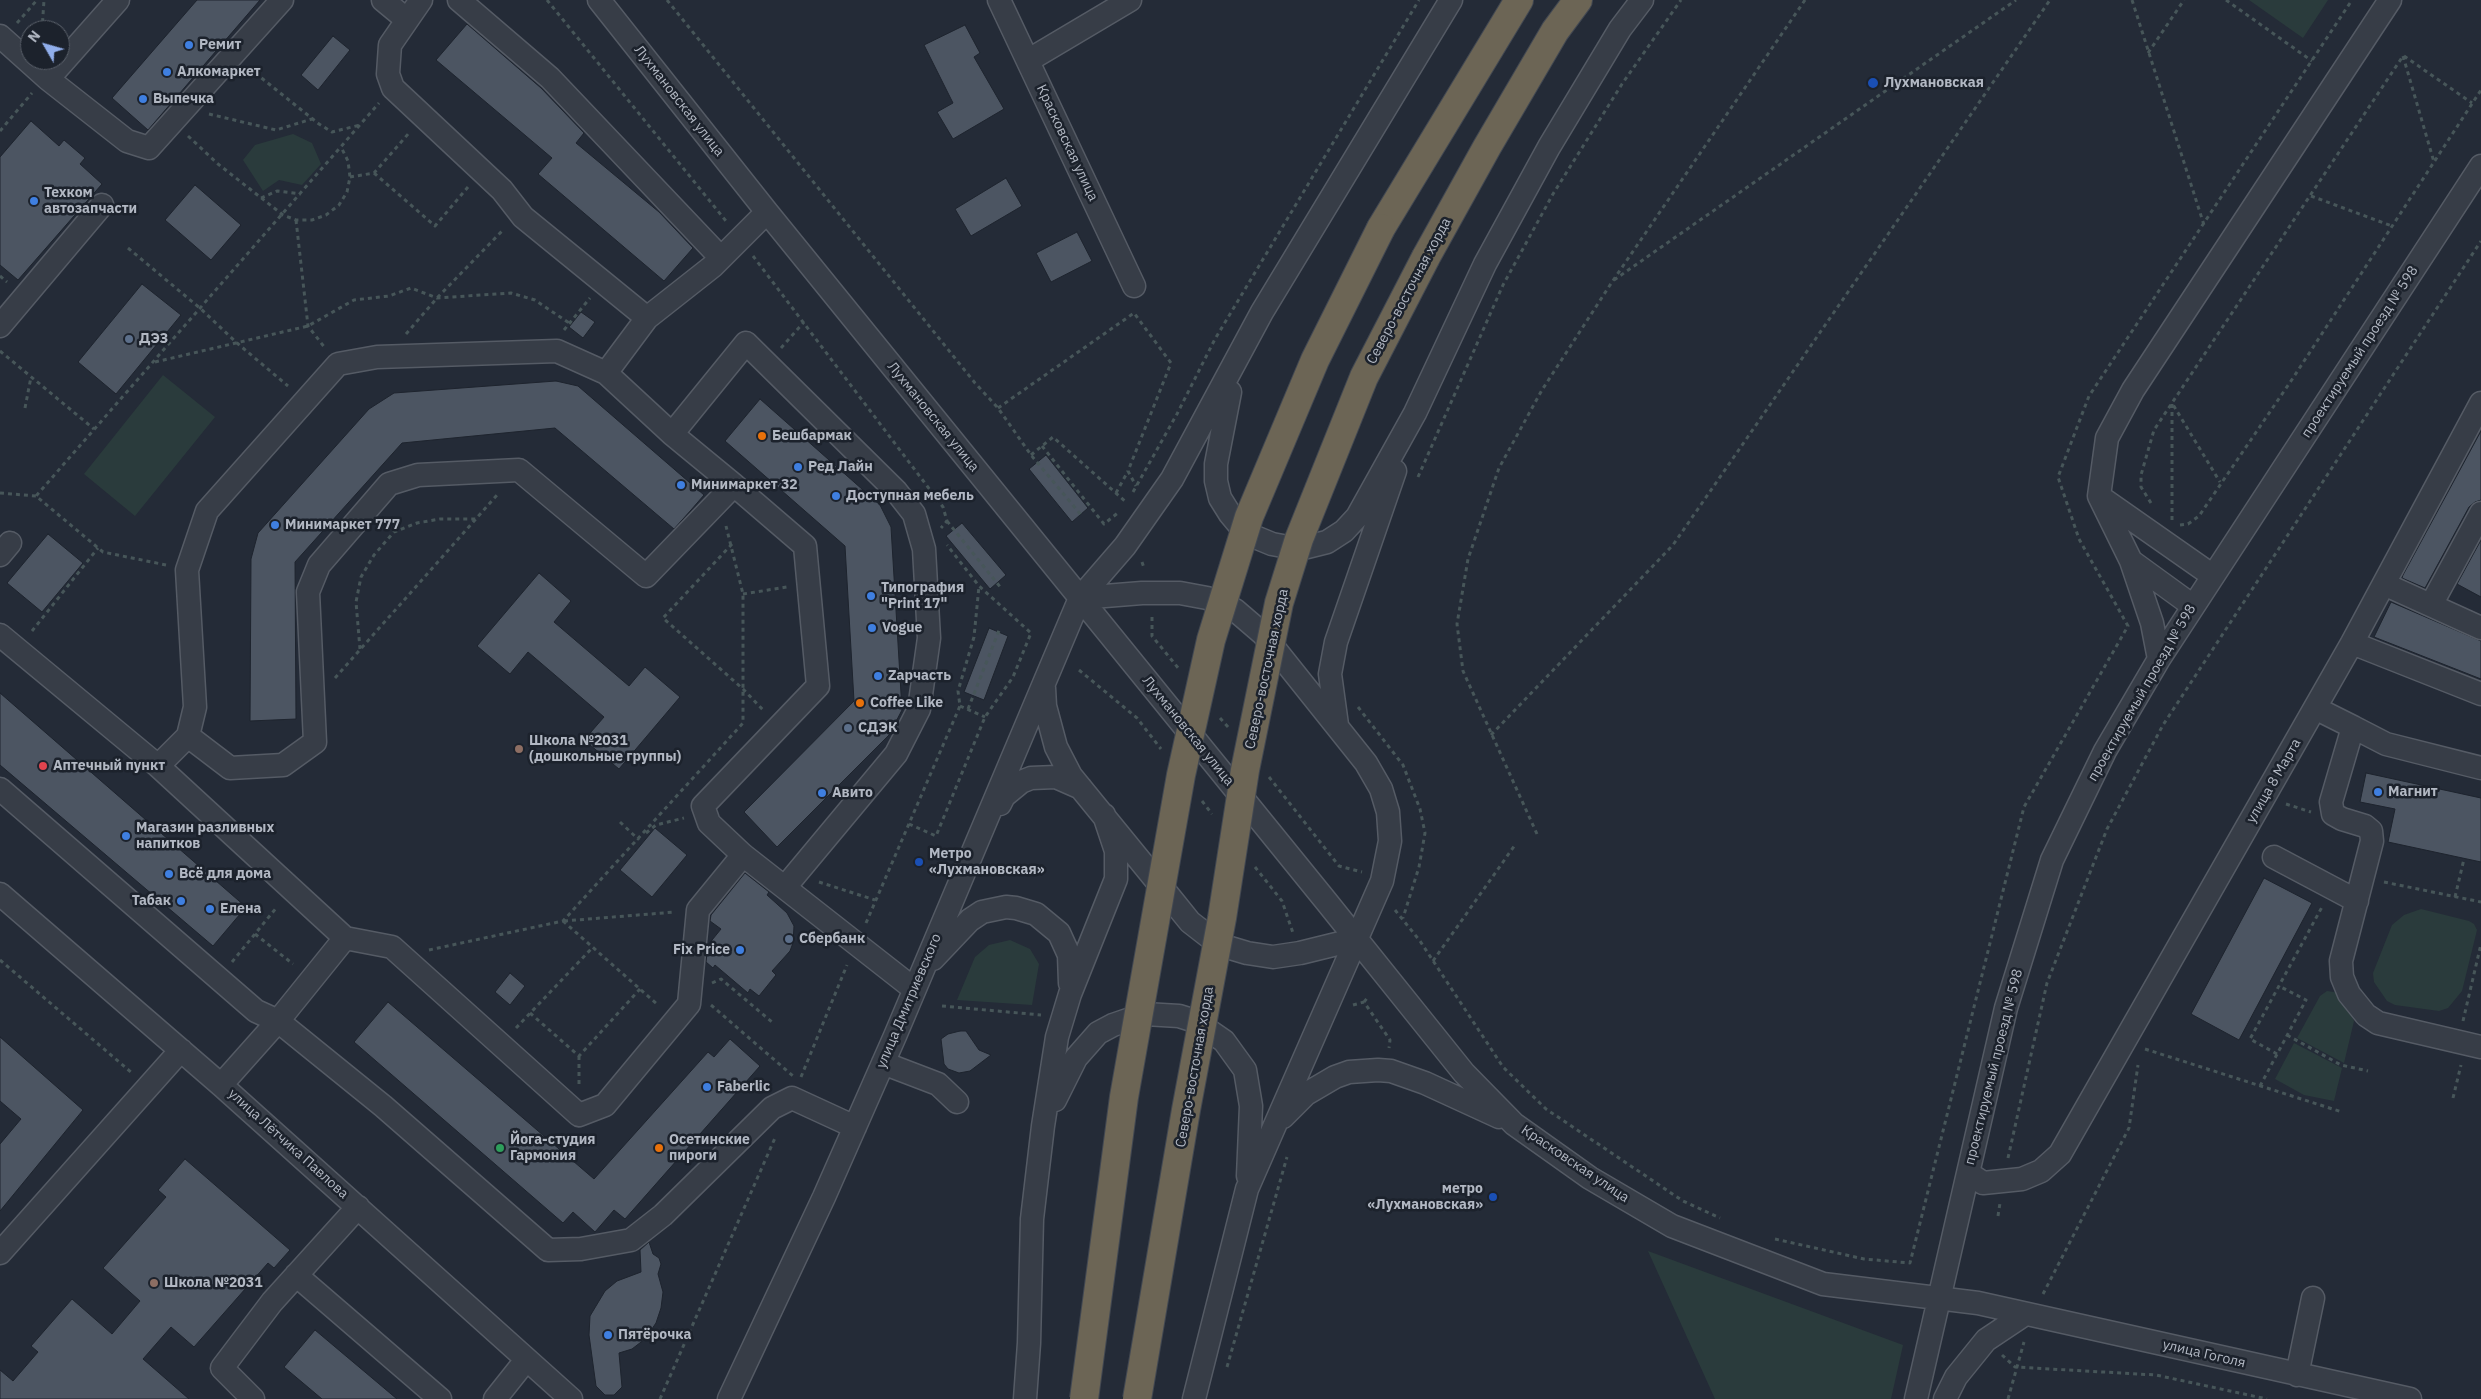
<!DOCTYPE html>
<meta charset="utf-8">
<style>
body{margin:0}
#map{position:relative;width:2481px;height:1399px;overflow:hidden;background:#242b37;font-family:"IBM Plex Sans",sans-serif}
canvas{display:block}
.north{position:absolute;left:20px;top:20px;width:50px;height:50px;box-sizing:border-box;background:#1c222c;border:1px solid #585e68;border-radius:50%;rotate:308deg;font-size:14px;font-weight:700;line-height:20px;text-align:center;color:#b2b8c3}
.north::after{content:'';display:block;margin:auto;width:18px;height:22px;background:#90aeeb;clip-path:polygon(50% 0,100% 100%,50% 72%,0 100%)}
</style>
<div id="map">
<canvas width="2481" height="1399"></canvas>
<div class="north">N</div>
</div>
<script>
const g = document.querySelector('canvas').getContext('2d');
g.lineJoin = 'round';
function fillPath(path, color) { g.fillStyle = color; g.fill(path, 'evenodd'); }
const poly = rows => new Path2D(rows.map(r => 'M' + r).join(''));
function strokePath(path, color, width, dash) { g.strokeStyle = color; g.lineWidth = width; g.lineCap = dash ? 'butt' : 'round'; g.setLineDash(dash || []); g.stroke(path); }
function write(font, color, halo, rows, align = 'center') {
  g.font = font + ' "IBM Plex Sans",sans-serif'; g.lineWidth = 5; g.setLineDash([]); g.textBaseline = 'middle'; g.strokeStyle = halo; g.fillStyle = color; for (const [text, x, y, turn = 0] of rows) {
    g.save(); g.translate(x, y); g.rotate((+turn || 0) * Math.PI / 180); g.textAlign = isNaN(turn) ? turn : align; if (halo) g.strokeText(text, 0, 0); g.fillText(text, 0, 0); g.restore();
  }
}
const green = poly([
 [2249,0,2328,0,2303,38],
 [293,134,312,143,321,164,302,185,279,180,263,191,243,160,255,145],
 [163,375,215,417,135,516,84,474],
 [2421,909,2469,921,2474,924,2477,930,2462,991,2448,1008,2439,1011,2395,1005,2387,1001,2374,982,2373,973,2392,925,2404,915],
 [1010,940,1030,949,1039,964,1032,1005,957,1000,975,957,989,945],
 [2327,991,2340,993,2354,1021,2344,1063,2297,1038,2320,996],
 [2294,1043,2342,1068,2334,1101,2304,1095,2275,1079],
 [1648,1251,1903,1345,1891,1399,1715,1399]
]);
const building = poly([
 [197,0,260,0,148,130,112,98,197,0],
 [467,24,541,88,584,133,576,143,659,212,693,248,664,281,538,174,552,158,436,60,467,24],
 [965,25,980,53,974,57,1004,109,953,139,937,112,953,103,924,45,965,25],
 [333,36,350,50,318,90,301,75,333,36],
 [31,121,59,146,64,140,85,158,80,164,102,184,18,280,0,265,0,157,31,121],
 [1006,178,1022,206,971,236,955,209,1006,178],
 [195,185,241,225,211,260,165,220,195,185],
 [1077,232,1092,261,1051,282,1036,253,1077,232],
 [142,284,181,315,116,394,78,362,142,284],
 [581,312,595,322,583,338,569,327,581,312],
 [556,381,578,386,704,495,691,510,674,529,555,428,402,443,295,562,296,719,250,721,251,559,258,533,369,409,394,393,556,381],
 [760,399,880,505,891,527,902,710,889,735,777,847,744,812,854,701,845,546,725,441,760,399],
 [2481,431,2481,500,2475,502,2469,507,2425,588,2402,578,2403,575,2481,431],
 [1046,455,1088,508,1072,522,1029,469,1046,455],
 [962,523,1006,575,990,589,946,536,962,523],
 [48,534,83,563,42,612,7,583,48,534],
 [2481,540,2481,597,2457,584,2481,540],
 [539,573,571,601,554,622,629,686,645,667,680,697,619,769,584,740,604,717,528,652,510,674,477,646,539,573],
 [2391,602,2481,641,2481,679,2374,637,2391,602],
 [989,628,1008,636,984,700,964,692,989,628],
 [0,693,246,907,213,946,0,765,0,693],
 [2366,773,2481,798,2481,862,2388,842,2395,809,2360,802,2366,773],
 [655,828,687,855,652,897,620,870,655,828],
 [745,873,769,892,767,895,787,913,794,926,793,943,790,951,772,971,776,975,759,996,750,989,748,993,715,965,713,968,706,962,708,945,721,929,710,921,711,915,745,873],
 [2264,878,2312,903,2239,1040,2191,1014,2264,878],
 [510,973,525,986,510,1005,495,992,510,973],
 [388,1002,594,1179,708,1052,714,1057,730,1039,760,1066,625,1219,614,1210,595,1232,573,1212,563,1223,354,1042,388,1002],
 [960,1031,966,1031,979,1050,991,1055,970,1071,959,1073,948,1069,944,1064,941,1039,948,1034,960,1031],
 [0,1037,83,1110,0,1211,0,1144,21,1119,0,1101,0,1037],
 [185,1159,290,1250,274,1268,268,1263,194,1347,171,1327,143,1359,189,1399,0,1399,0,1370,13,1381,38,1352,31,1346,72,1299,112,1334,140,1301,103,1268,166,1197,158,1190,185,1159],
 [649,1242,653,1254,659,1258,661,1264,658,1274,663,1292,661,1308,656,1323,645,1339,632,1349,619,1353,622,1387,614,1395,605,1395,596,1386,589,1335,590,1316,605,1291,617,1281,641,1272,640,1250,649,1242],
 [315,1330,397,1399,322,1399,284,1367,315,1330]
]);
const path = poly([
 [547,0,726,221],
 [667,0,975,383,998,408,1031,455,1082,516],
 [2132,0,2204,225],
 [2226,0,2312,61],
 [17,23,37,0],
 [42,30,44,0],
 [2148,53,2184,0],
 [2403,56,2434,162],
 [2404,56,2472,103],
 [249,68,319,124,332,132,360,125],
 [209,114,276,130,312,119],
 [0,131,32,93],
 [188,136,218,164,283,215,296,220,312,220,326,215,339,205,347,192,350,177,348,161,341,147],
 [374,173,435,226,468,187],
 [350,177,374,173,409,133],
 [2311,196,2392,226],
 [261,198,277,191,301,194],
 [296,220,308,326,325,348],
 [128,248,201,309,237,343,288,386],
 [753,256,943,507,947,521,941,528],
 [0,276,7,282],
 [1614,280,2016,0],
 [564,330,590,298],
 [406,334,437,298,504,229],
 [781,348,804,322],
 [0,351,94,429],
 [155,362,308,326,354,300,389,296,411,288,437,298,511,293,535,300,569,323],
 [25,408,31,377],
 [998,408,1134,313,1171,363,1128,471,1136,486],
 [1042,446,1104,524,1119,512],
 [1031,455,1053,437,1127,503],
 [1418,477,1503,285,1553,194,1622,84,1681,0],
 [1133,492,1177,414,1215,339,1419,0],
 [0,493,36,496],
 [1116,493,1128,471],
 [2151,503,2141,487,2141,475,2154,430,2403,56],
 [2172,520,2172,403,2220,482],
 [947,521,1001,588],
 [2180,525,2188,524,2199,516,2293,378,2481,90],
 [732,544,663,618,743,689,765,712],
 [1142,562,1144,568],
 [166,565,103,552,36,496,379,103],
 [743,594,787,587],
 [1152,617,1152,636,1179,669],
 [32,631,98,548],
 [360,649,356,602,361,577,374,555,394,532,417,523,440,519,476,519],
 [1079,670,1137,718,1161,749],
 [335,678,498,494],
 [960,706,985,717],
 [1358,707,1403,765,1420,809,1425,833,1419,867,1403,918],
 [968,709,1000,628],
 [1220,718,1229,728],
 [1491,735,1673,545,2050,0],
 [1269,777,1339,866,1362,872],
 [1202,801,1212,814],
 [2286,804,2311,812],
 [620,822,638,839,639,838],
 [909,824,936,836,985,717,1013,677,1031,633,979,586,947,545],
 [646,833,656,825,684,818],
 [1537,834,1463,671,1457,624,1468,559,1499,468,1542,390,1612,282,1805,0],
 [1255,867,1282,901,1293,933],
 [819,882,875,900],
 [2384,882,2481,902],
 [2455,897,2464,859],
 [1395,910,1420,941,1503,1067,1546,1109,1683,1201,1720,1218],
 [563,921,658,1005],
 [564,921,675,912],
 [866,923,960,706,958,691,974,637,979,586],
 [255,934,293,964],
 [429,950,563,921,743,723,743,594,726,526],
 [0,960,132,1073],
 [1433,961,1515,845],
 [232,962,277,907],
 [712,983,721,979,772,1022],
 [1364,1002,1368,997],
 [711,1005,793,1076],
 [1353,1005,1364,1002,1390,1040,1389,1048],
 [942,1006,1041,1015],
 [530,1013,579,1056,640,989],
 [2463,1021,2481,944],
 [516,1028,593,947],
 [2287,1035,2341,1065,2368,1071],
 [2145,1049,2342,1112],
 [2277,1054,2250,1039,2322,907],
 [579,1056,579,1086],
 [801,1077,847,965],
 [2260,1086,2306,1000,2279,986],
 [2453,1098,2461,1065],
 [2008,1158,2047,983,2107,829,2163,725,2481,241],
 [1998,1216,2000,1203],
 [1775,1239,1864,1259,1910,1263,2024,807,2128,626,2079,539,2058,477,2089,396,2352,0],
 [2043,1294,2129,1128,2138,1065],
 [2002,1355,2015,1367,2156,1375,2267,1399],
 [1227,1367,1287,1157],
 [660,1399,775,1138],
 [2008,1399,2024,1342]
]);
const minor = poly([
 [383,0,406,19],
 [421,0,390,45,388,74,393,88,502,190,523,217,647,318,606,373,557,351,377,357,338,364,207,511,187,570,195,707,188,736,230,768,283,765,315,742,308,592,319,565,389,484,418,475,519,470,646,576,734,485,805,546,818,686,703,806,709,823,743,855,914,989],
 [459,0,550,78,721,258],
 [599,0,767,212,1326,901,1464,1073,1514,1124,1590,1178,1672,1226,1823,1284,1978,1303,2410,1399],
 [999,0,1134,286],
 [0,36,48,79,127,141,149,148,282,0],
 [1029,60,1130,0],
 [48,79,118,0],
 [647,318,713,266,767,212],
 [0,326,102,205],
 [606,373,672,434],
 [1230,392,1216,464,1216,481,1220,498,1230,514,1240,526,1255,537,1272,544,1288,547,1307,547,1327,542,1344,531,1357,517,1415,413,1485,264,1549,147,1620,29,1642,0],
 [734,485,672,434,746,343,896,491,914,514,924,549,929,638,919,709,896,754,786,886],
 [2103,499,2213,576],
 [0,555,10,543],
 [2131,561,2193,606],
 [2384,584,2481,628],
 [1080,598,1142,593,1180,593,1207,598,1235,610,1263,634,1366,763,1381,789,1388,812,1390,841,1382,881,1247,1189,1194,1399],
 [2431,605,2481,513],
 [0,635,158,766,345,938,392,947,579,1115,605,1105,689,1004,698,910,743,855],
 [2352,643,2481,694],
 [2159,659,2152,623,2131,561,2099,496,2107,438,2133,390,2390,0],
 [1044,688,1045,706,1056,747,1071,776,1173,901,1190,922,1208,936,1227,947,1247,953,1273,957,1300,953,1357,939],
 [2315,708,2353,727],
 [1337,725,1330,674,1336,642,1395,471],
 [158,766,188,736],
 [2481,768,2386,744,2353,727,2331,802,2333,814,2342,819,2365,826,2371,831,2372,841,2341,961,2342,977,2349,994,2366,1015,2378,1023,2481,1047],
 [0,789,256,1011,278,1021,383,1106,548,1250,581,1249,631,1240,663,1215,772,1108,792,1098,855,1127],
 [1000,804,1004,796,1021,782,1031,778,1056,777,1081,788],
 [2274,857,2357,901],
 [0,894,221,1085,571,1399],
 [933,959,970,920,982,912,1006,907,1016,908,1036,914,1059,933,1069,955,1070,983],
 [883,1063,938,1084,957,1102],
 [221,1085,278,1021,345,938],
 [1055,1100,1076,1058,1098,1033,1113,1025,1145,1014,1179,1016,1195,1021,1224,1041,1245,1070,1251,1106,1248,1176],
 [1283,1117,1306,1094,1335,1077,1349,1072,1378,1070,1391,1071,1425,1083,1499,1117],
 [1968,1173,1983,1183,2022,1179,2041,1171,2060,1154,2352,643,2481,403],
 [0,1253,181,1050],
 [296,1275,440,1399],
 [2297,1375,2313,1298],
 [253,1399,222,1368,272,1302,358,1207],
 [495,1399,526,1360],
 [729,1399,824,1197,895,1036,1080,598,1125,546,1172,479,1262,312,1451,0],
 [1025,1399,1029,1343,1032,1219,1043,1126,1057,1037,1070,994,1116,879,1116,851,1104,815],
 [1916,1399,2006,1008,2052,860,2105,751,2159,659,2481,166],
 [1945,1399,1956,1377,1986,1340,2025,1314]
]);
const highway = poly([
 [1381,228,1519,0],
 [1426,257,1487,147,1555,31,1578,0]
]);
const highwayBridge = poly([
 [1084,1399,1124,1097,1181,775,1211,640,1249,517,1315,360,1381,228],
 [1137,1399,1186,1110,1222,918,1245,770,1279,603,1299,539,1364,377,1426,257]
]);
const markers = [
 [189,45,5,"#3f7fe0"],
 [167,72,5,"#3f7fe0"],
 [1873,83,6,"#1a4fb4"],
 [143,99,5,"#3f7fe0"],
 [34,201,5,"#3f7fe0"],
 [129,339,5,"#5c6f8a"],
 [762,436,5,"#e8710a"],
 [798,467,5,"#3f7fe0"],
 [681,485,5,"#3f7fe0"],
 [836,496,5,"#3f7fe0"],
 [275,525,5,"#3f7fe0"],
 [871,596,5,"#3f7fe0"],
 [872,628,5,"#3f7fe0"],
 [878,676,5,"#3f7fe0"],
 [860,703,5,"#e8710a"],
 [848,728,5,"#5c6f8a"],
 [519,749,5,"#8d6e63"],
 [43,766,5,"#e0444e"],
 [2378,792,5,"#3f7fe0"],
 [822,793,5,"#3f7fe0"],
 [126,836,5,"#3f7fe0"],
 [919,862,5,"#1a4fb4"],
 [169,874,5,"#3f7fe0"],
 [181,901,5,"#3f7fe0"],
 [210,909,5,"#3f7fe0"],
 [789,939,5,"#5c6f8a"],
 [740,950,5,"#3f7fe0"],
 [707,1087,5,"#3f7fe0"],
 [500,1148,5,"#2e9e5b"],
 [659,1148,5,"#e8710a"],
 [1493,1197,5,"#1a4fb4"],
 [154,1283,5,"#8d6e63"],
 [608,1335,5,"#3f7fe0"]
];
const poiNames = [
 ["Ремит",199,45],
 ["Алкомаркет",177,72],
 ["Лухмановская",1884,83],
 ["Выпечка",153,99],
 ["Техком",44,193],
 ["автозапчасти",44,209],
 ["ДЭЗ",139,339],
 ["Бешбармак",772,436],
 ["Ред Лайн",808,467],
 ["Минимаркет 32",691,485],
 ["Доступная мебель",846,496],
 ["Минимаркет 777",285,525],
 ["Типография",881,588],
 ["\"Print 17\"",881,604],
 ["Vogue",882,628],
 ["Zapчасть",888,676],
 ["Coffee Like",870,703],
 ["СДЭК",858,728],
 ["Школа №2031",529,741],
 ["(дошкольные группы)",529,757],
 ["Аптечный пункт",53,766],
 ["Магнит",2388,792],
 ["Авито",832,793],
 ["Магазин разливных",136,828],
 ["напитков",136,844],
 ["Метро",929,854],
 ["«Лухмановская»",929,870],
 ["Всё для дома",179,874],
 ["Табак",171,901,"right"],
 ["Елена",220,909],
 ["Сбербанк",799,939],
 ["Fix Price",730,950,"right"],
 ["Faberlic",717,1087],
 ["Йога-студия",510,1140],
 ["Гармония",510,1156],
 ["Осетинские",669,1140],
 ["пироги",669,1156],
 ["метро",1483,1189,"right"],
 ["«Лухмановская»",1483,1205,"right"],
 ["Школа №2031",164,1283],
 ["Пятёрочка",618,1335]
];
const streetNames = [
 ["Лухмановская улица",679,101,52],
 ["Красковская улица",1067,143,65],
 ["Северо-восточная хорда",1409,291,-62],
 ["проектируемый проезд № 598",2360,352,-57],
 ["Лухмановская улица",933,417,51],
 ["Северо-восточная хорда",1267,669,-78],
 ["проектируемый проезд № 598",2142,693,-60],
 ["Лухмановская улица",1188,731,51],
 ["улица 8 Марта",2274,781,-60],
 ["улица Дмитриевского",909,1001,-67],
 ["Северо-восточная хорда",1195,1067,-80],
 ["проектируемый проезд № 598",1994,1067,-76],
 ["улица Лётчика Павлова",288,1144,42],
 ["Красковская улица",1575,1164,34],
 ["улица Гоголя",2204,1354,13]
];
fillPath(green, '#2a3b3c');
fillPath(building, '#4c5562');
strokePath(building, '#1e242e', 1);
strokePath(minor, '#555b65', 25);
strokePath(highway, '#424852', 30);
strokePath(path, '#475659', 3, [4, 4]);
strokePath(minor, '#373d47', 22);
strokePath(highway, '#6c6555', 28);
strokePath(highwayBridge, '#424852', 30, []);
strokePath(highwayBridge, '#6c6555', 28);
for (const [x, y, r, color] of markers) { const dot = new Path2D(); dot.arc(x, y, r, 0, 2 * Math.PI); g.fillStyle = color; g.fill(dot); strokePath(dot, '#1c222c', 2); }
write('bold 14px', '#b2b8c3', '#1c222c', poiNames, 'left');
write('14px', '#b2b8c3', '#1c222c', streetNames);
</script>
